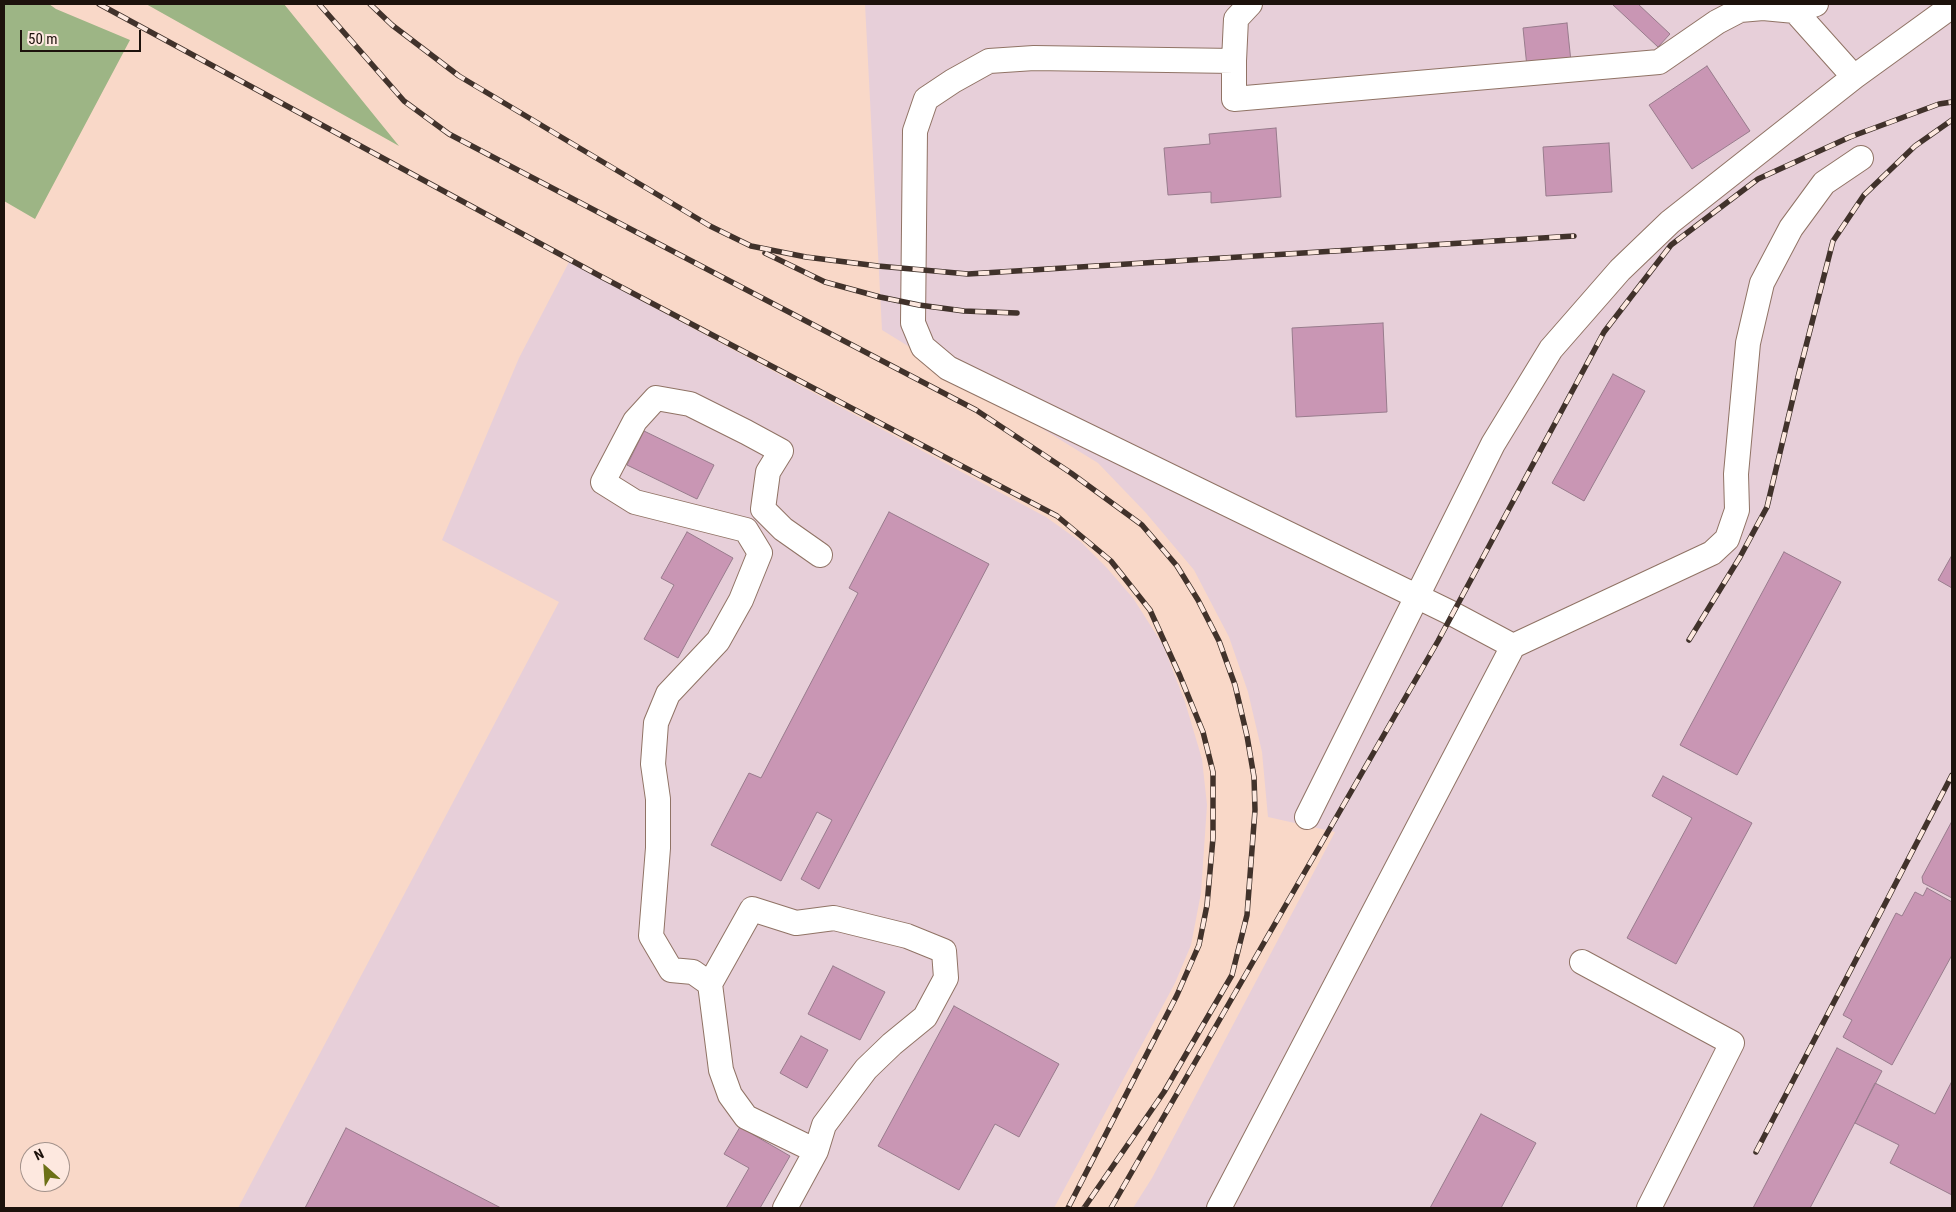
<!DOCTYPE html>
<style>
body{margin:0}
#map{position:relative;width:1956px;height:1212px;overflow:hidden;background:#f9d8c8;font-family:"Roboto Condensed",sans-serif}
canvas{display:block}
.frame{position:absolute;inset:0;border:5px solid #1d120c;pointer-events:none}
.north{position:absolute;left:20px;top:1142px;width:50px;height:50px;box-sizing:border-box;background:#fde8df;border:1px solid #a3928b;border-radius:50%;rotate:334deg;font-size:14px;font-weight:700;line-height:20px;text-align:center;color:#1d120c}
.north::after{content:'';display:block;margin:auto;width:18px;height:22px;background:#6c7016;clip-path:polygon(50% 0,100% 100%,50% 72%,0 100%)}
.scale{position:absolute;left:20px;top:30px;width:121px;height:22px;box-sizing:border-box;border:2px solid #1d120c;border-top:0;padding-left:6px;font-size:15px;line-height:18px;white-space:nowrap;color:#1d120c;-webkit-text-stroke:4px #fde8df;paint-order:stroke}
</style>
<div id="map">
<canvas width="1956" height="1212"></canvas>
<div class="frame"></div>
<div class="north">N</div>
<div class="scale">50 m</div>
</div>
<script>
const g = document.querySelector('canvas').getContext('2d');
g.lineJoin = 'round';
function fillPath(path, color) { g.fillStyle = color; g.fill(path, 'evenodd'); }
const poly = rows => new Path2D(rows.map(r => 'M' + r).join(''));
function strokePath(path, color, width, dash) { g.strokeStyle = color; g.lineWidth = width; g.lineCap = dash ? 'butt' : 'round'; g.setLineDash(dash || []); g.stroke(path); }
const industrial = poly([
 [865,4,1952,4,1952,1208,1133,1208,1152,1178,1335,832,1268,817,1262,752,1248,692,1229,637,1194,570,1146,513,1098,463,882,330],
 [569,262,1046,517,1081,542,1106,567,1133,598,1163,645,1185,702,1202,759,1207,805,1201,893,1191,945,1175,983,1054,1208,238,1208,559,602,442,540,519,358]
]);
const forest = poly([
 [4,4,49,4,56,9,130,40,35,219,4,201],
 [146,4,284,4,399,146]
]);
const building = poly([
 [1612,4,1638,4,1670,34,1658,47,1612,4],
 [1567,23,1571,62,1527,67,1523,28,1567,23],
 [1707,66,1750,131,1692,169,1649,105,1707,66],
 [1276,128,1281,197,1211,203,1211,192,1168,195,1164,148,1210,144,1209,134,1276,128],
 [1609,143,1612,192,1546,196,1543,147,1609,143],
 [1383,323,1387,412,1296,417,1292,328,1383,323],
 [1613,374,1645,391,1584,501,1552,483,1613,374],
 [644,431,714,465,697,499,627,465,644,431],
 [889,512,989,564,819,889,801,879,832,820,817,812,781,881,711,845,749,773,761,778,858,593,849,588,889,512],
 [687,532,733,558,678,658,644,639,674,585,661,578,687,532],
 [1784,552,1841,582,1737,775,1680,745,1784,552],
 [1952,555,1952,588,1938,580,1952,555],
 [1663,776,1752,823,1676,964,1627,938,1692,818,1652,796,1663,776],
 [1952,821,1952,898,1923,883,1922,877,1952,821],
 [1927,888,1952,902,1952,955,1892,1065,1843,1037,1852,1020,1843,1015,1896,913,1902,916,1915,892,1923,896,1927,888],
 [833,966,885,992,860,1040,808,1014,833,966],
 [954,1006,1059,1064,1019,1137,995,1124,959,1190,878,1146,954,1006],
 [801,1036,828,1050,807,1088,780,1073,801,1036],
 [1837,1048,1882,1071,1810,1208,1753,1208,1837,1048],
 [1952,1081,1952,1195,1890,1163,1899,1145,1855,1123,1875,1083,1935,1114,1952,1081],
 [1481,1114,1536,1143,1501,1208,1430,1208,1481,1114],
 [740,1127,790,1156,760,1208,726,1208,749,1168,724,1154,740,1127],
 [346,1128,501,1208,305,1208,346,1128]
]);
const minor = poly([
 [1816,4,1795,11,1763,8,1740,10,1717,22,1659,62,1234,99,1234,61,1034,58,989,61,953,81,926,99,915,131,913,323,923,347,948,368,1453,614,1513,646,1712,553,1727,539,1737,510,1736,474,1748,343,1762,283,1791,228,1824,183,1861,158],
 [1795,11,1854,77],
 [1234,61,1236,19,1250,4],
 [1307,817,1493,444,1551,349,1620,270,1670,222,1854,77,1952,6],
 [1582,962,1732,1043,1649,1208],
 [710,984,693,972,671,970,651,936,658,848,658,799,653,764,656,723,668,694,718,641,741,600,760,553,746,530,635,502,603,482,635,421,656,398,690,404,746,432,781,451,768,472,763,509,783,529,820,555],
 [785,1208,816,1151,746,1117,730,1095,721,1070,710,984,752,909,796,923,834,918,907,936,944,951,946,978,925,1017,892,1044,866,1069,824,1125,816,1151],
 [1219,1208,1513,646]
]);
const rail = poly([
 [99,4,600,276,1057,516,1111,561,1150,610,1180,676,1203,732,1213,772,1213,838,1207,905,1199,945,1177,995,1068,1208],
 [319,4,404,101,449,134,976,410,1071,473,1142,525,1177,566,1198,600,1219,641,1235,685,1247,736,1254,777,1255,810,1247,915,1232,975,1164,1092,1084,1208],
 [370,4,392,25,459,76,710,226,751,246,806,257,878,266,968,274,1574,236],
 [765,253,825,282,880,297,919,305,964,311,1017,313],
 [1689,640,1740,557,1767,507,1798,377,1833,241,1864,195,1915,146,1952,120],
 [1756,1152,1952,775],
 [1111,1208,1438,641,1604,332,1671,245,1758,179,1850,137,1939,104,1952,102]
]);
fillPath(industrial, '#e7cfd9');
fillPath(forest, '#9db585');
fillPath(building, '#c996b4');
strokePath(building, '#997c8d', 1);
strokePath(minor, '#907365', 26);
strokePath(minor, '#fff', 24);
strokePath(rail, '#41322b', 5.5);
strokePath(rail, '#fde8df', 4, [11]);
</script>
